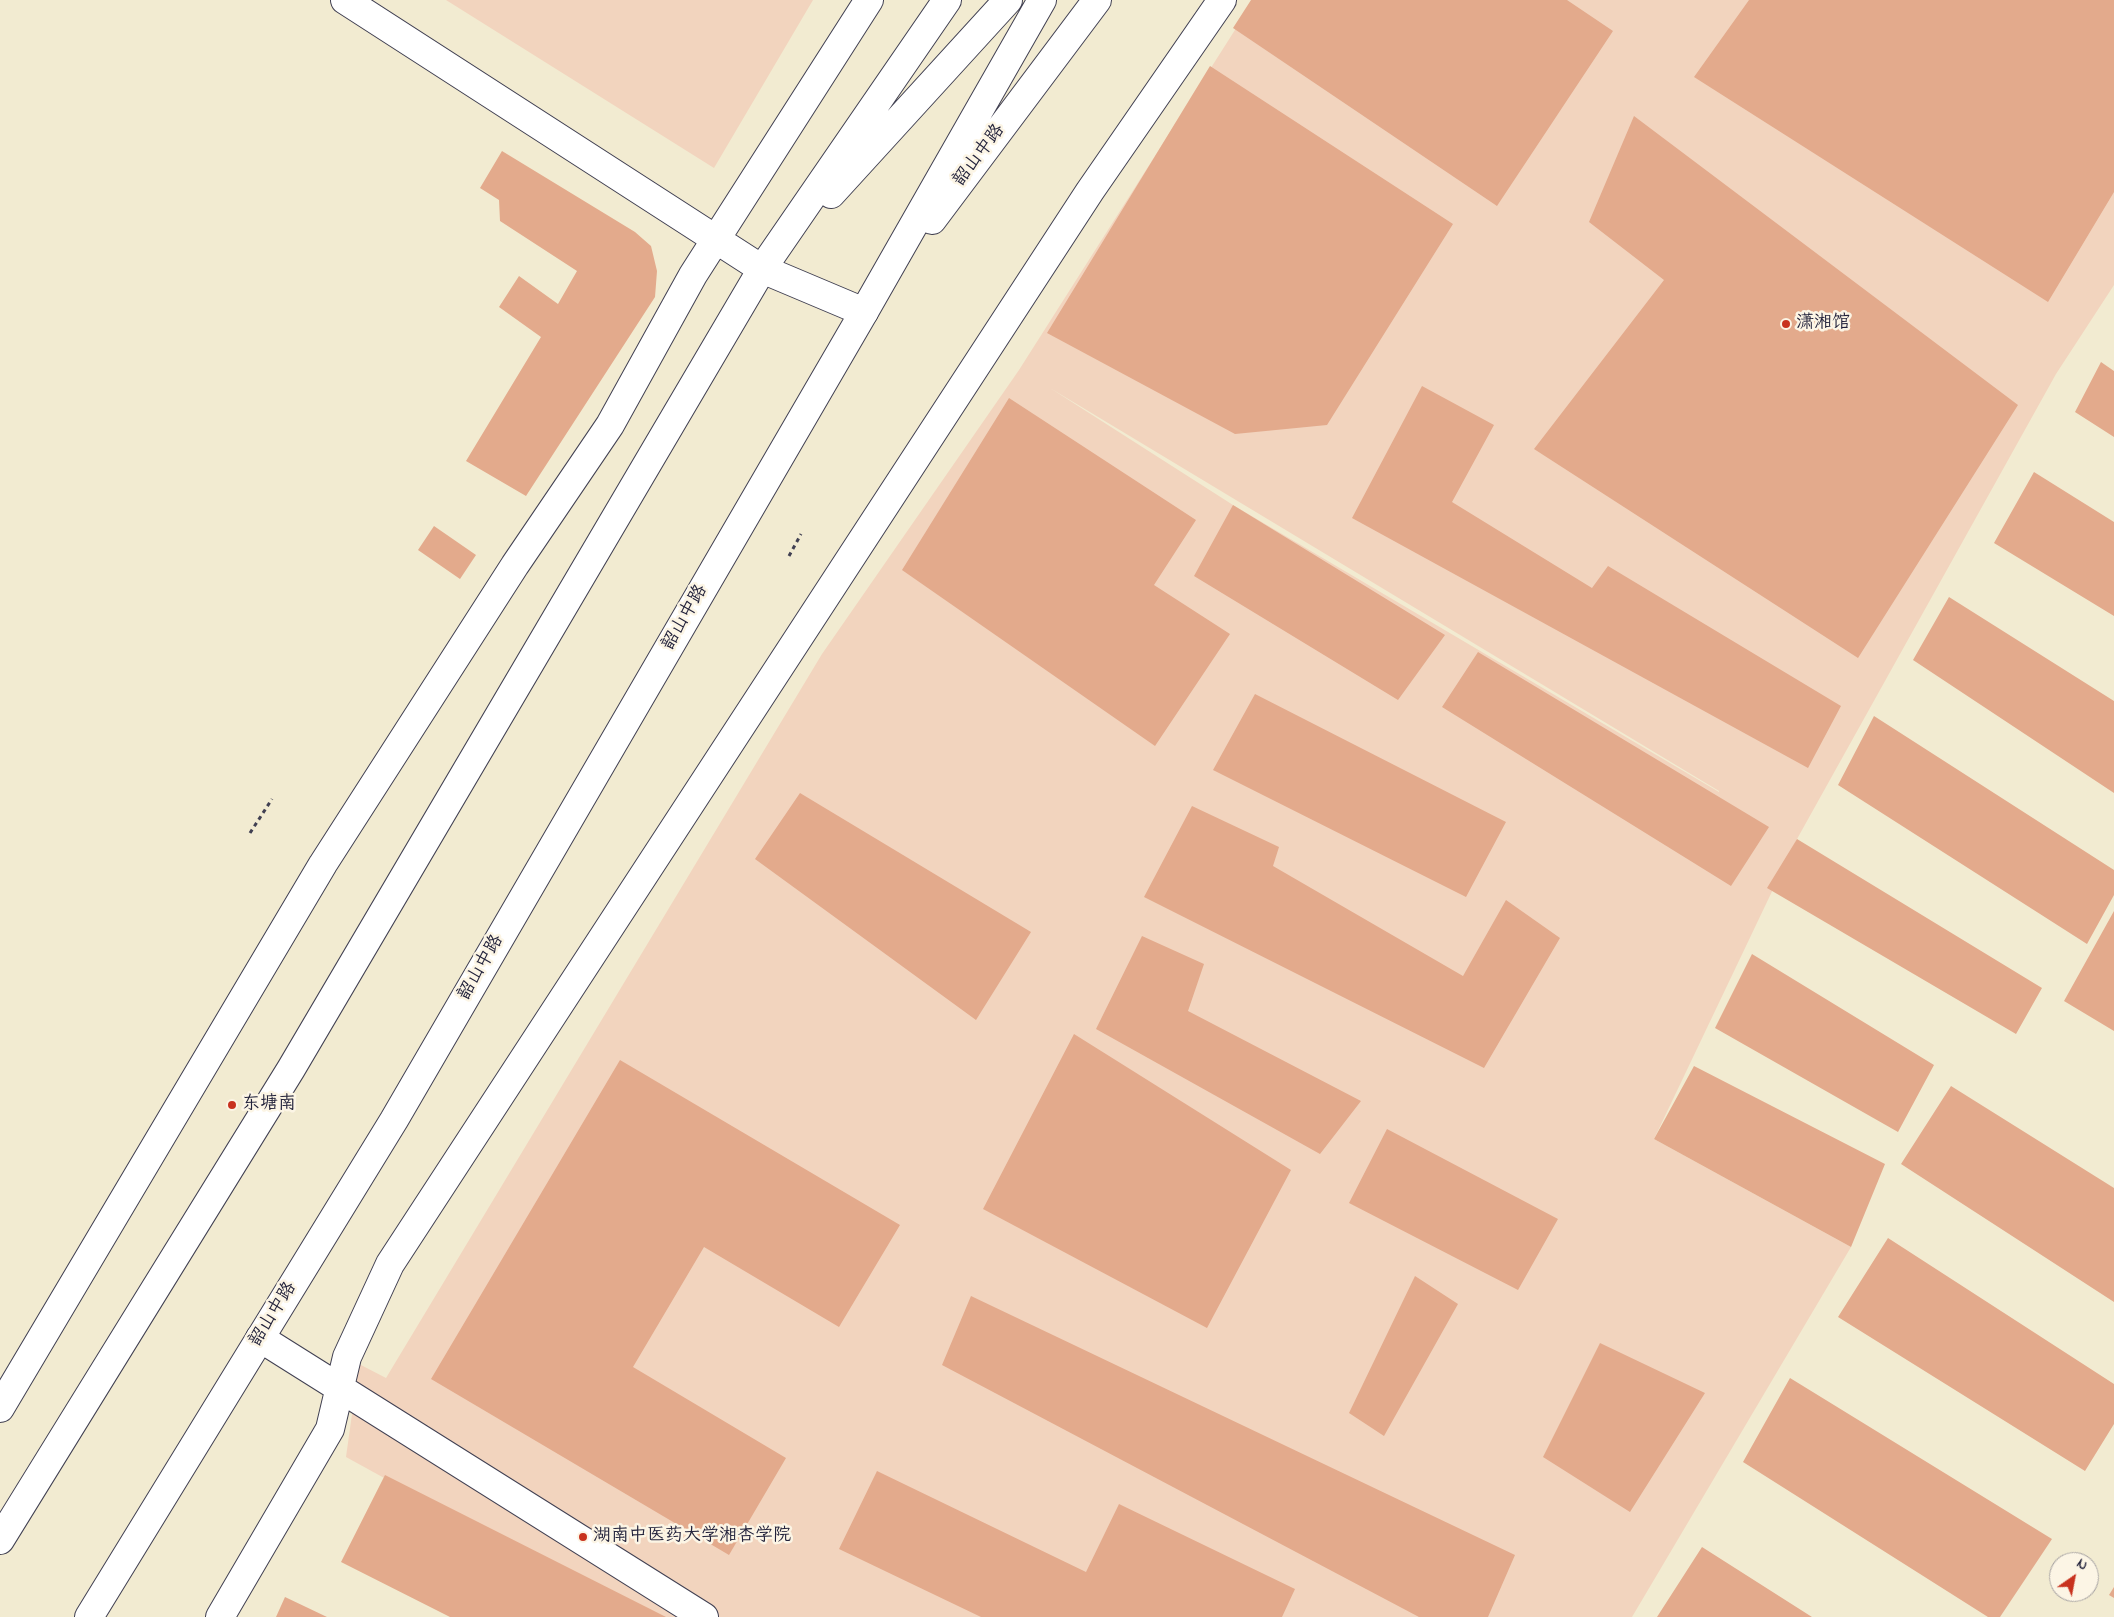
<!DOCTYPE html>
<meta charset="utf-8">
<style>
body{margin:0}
#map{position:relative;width:2114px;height:1617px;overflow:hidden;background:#f2ebd1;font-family:"Indie Flower",sans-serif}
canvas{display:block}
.north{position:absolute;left:2049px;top:1552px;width:50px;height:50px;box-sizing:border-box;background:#fcf5e5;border:1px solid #a5a1a1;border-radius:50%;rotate:33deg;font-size:14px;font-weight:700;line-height:20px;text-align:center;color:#22223b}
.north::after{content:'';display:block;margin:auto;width:18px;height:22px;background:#c8321e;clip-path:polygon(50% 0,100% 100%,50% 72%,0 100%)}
</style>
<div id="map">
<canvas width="2114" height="1617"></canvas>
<div class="north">N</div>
</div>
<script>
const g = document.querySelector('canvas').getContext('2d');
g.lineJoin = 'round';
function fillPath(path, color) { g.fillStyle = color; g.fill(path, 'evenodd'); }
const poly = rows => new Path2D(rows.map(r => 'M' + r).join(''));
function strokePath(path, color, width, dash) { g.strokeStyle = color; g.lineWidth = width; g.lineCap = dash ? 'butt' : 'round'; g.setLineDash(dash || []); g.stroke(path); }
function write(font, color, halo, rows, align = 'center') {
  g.font = font + ' "Indie Flower","LXGW WenKai TC",sans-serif'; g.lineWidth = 5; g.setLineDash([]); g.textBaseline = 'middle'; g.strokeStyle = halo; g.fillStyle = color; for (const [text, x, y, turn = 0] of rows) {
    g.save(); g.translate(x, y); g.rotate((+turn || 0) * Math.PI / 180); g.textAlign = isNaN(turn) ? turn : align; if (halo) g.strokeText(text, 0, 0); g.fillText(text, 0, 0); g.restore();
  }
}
const built = poly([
 [446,0,813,0,714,168],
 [1254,0,2114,0,2114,285,2056,374,1797,839,1654,1139,1851,1247,1632,1617,637,1617,346,1457,359,1364,386,1378,822,654,1019,370],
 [1050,388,1719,791,1719,792,1233,505]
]);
const building = poly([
 [1251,0,1567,0,1613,31,1497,206,1233,28],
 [1749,0,2114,0,2114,192,2048,302,1694,77],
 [1210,66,1453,224,1327,425,1235,434,1047,333],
 [1634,116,2018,405,1858,658,1534,449,1664,280,1589,222],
 [502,151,635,232,651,246,657,271,655,297,526,496,466,461,541,337,499,307,519,276,558,304,577,271,500,221,499,200,480,188],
 [2101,362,2114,371,2114,437,2075,412],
 [1422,386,1494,425,1452,502,1592,588,1608,566,1841,706,1808,768,1352,518],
 [1009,398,1196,520,1154,585,1230,634,1155,746,902,570],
 [2034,472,2114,522,2114,616,1994,543],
 [1233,505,1445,635,1398,700,1194,576],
 [434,526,476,555,460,579,418,550],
 [1949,597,2114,701,2114,793,1913,660],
 [1478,652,1769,827,1731,886,1442,707],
 [1255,694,1506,822,1466,897,1213,770],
 [1874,716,2114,870,2114,895,2087,944,1838,785],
 [800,793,1031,932,976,1020,755,859],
 [1192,806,1279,847,1273,866,1463,976,1506,900,1560,938,1484,1068,1144,897],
 [1797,839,2042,988,2016,1034,1767,888],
 [2114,911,2114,1031,2064,1001],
 [1142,936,1204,964,1188,1011,1361,1101,1320,1154,1096,1029],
 [1752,954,1934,1065,1898,1132,1715,1028],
 [1074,1034,1291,1170,1207,1328,983,1209],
 [620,1060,900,1225,839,1327,704,1247,633,1367,786,1458,729,1555,431,1379],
 [1694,1066,1885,1164,1851,1247,1654,1139],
 [1951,1086,2114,1188,2114,1302,1901,1164],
 [1387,1129,1558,1219,1518,1290,1349,1203],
 [1888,1238,2114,1384,2114,1424,2085,1471,1838,1317],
 [1415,1276,1458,1304,1384,1436,1349,1413],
 [971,1296,1515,1555,1488,1617,1419,1617,942,1365],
 [1600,1343,1705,1393,1630,1512,1543,1457],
 [1790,1378,2052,1539,2000,1617,1988,1617,1743,1462],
 [877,1471,1086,1572,1119,1504,1295,1589,1282,1617,981,1617,839,1549],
 [385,1475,666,1617,450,1617,341,1562],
 [1702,1547,1812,1617,1657,1617],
 [2114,1587,2114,1598,2109,1595],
 [285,1597,327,1617,276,1617]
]);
const path = poly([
 [789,556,801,534],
 [250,833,272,799]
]);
const minor = poly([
 [345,0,762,269,864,312],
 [260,1338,704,1617],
 [0,1408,323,864,515,565,610,425,693,275,869,0],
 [220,1617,330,1429,347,1357,390,1264,1090,191,1222,0]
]);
const major = poly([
 [831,194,1008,0],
 [932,220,1097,0],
 [0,1540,291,1069,762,269,947,0],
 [89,1617,394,1120,864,312,1042,0]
]);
const markers = [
 [1786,324,5,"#c8321e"],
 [232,1105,5,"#c8321e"],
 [583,1537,5,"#c8321e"]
];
const streetNames = [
 ["韶山中路",980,156,-53],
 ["韶山中路",686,618,-60],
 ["韶山中路",482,968,-60],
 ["韶山中路",274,1315,-58]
];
const poiNames = [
 ["潇湘馆",1796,324],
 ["东塘南",242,1105],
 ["湖南中医药大学湘杏学院",593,1537]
];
fillPath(built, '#f2d4be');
fillPath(building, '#e3aa8c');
strokePath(minor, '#414052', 30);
strokePath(major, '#414052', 30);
strokePath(path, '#414052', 3, [4, 4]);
strokePath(minor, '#fff', 28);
strokePath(major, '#fff', 28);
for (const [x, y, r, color] of markers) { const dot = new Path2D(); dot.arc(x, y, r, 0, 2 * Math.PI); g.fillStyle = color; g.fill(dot); strokePath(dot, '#fcf5e5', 2); }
write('18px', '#22223b', '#fcf5e5', streetNames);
write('18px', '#22223b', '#fcf5e5', poiNames, 'left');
</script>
